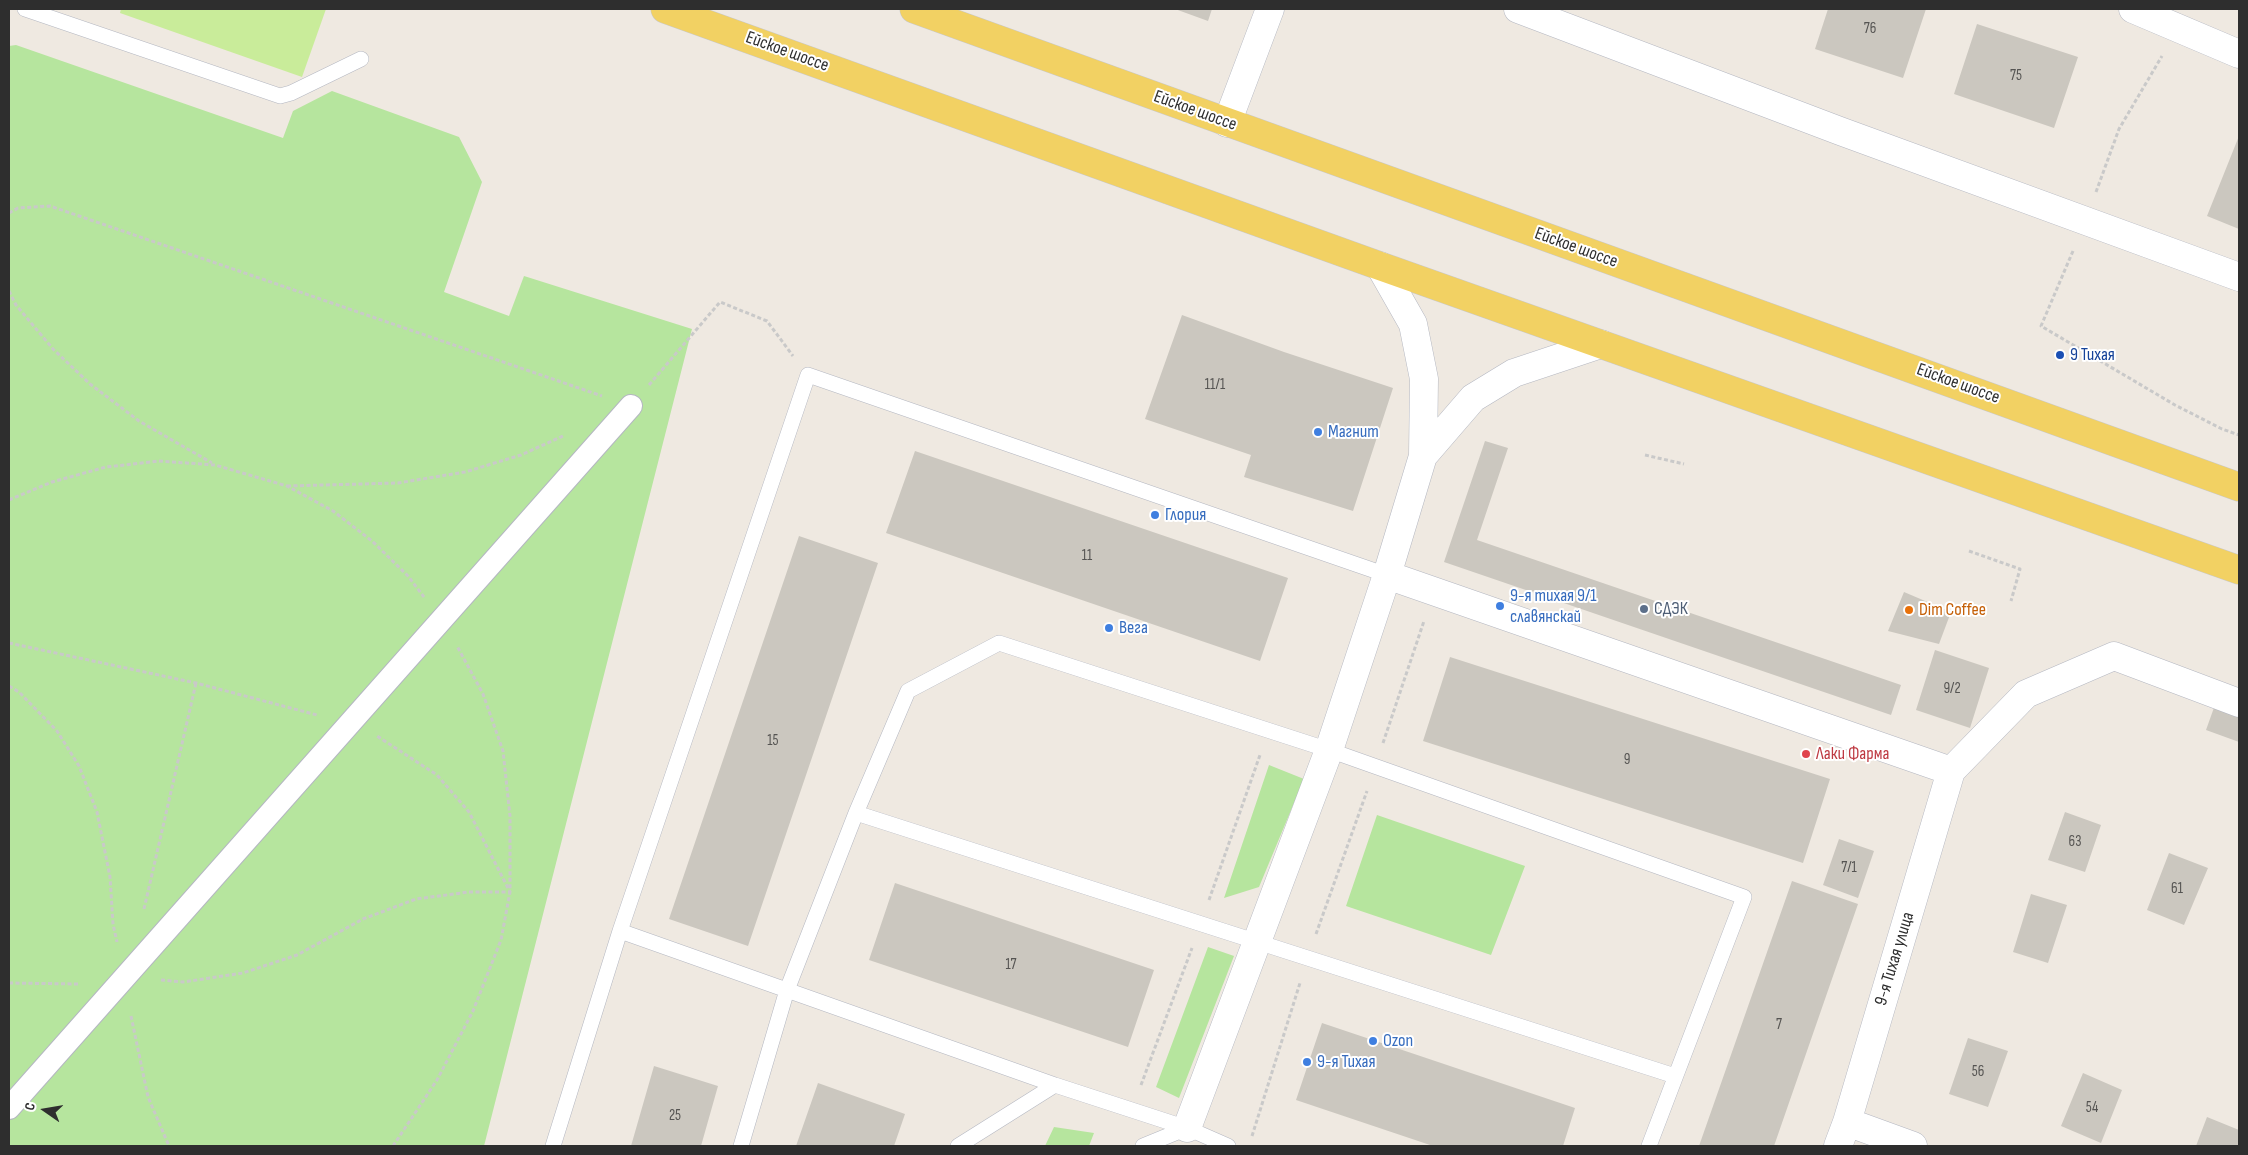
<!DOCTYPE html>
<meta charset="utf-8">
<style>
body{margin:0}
#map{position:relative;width:2248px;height:1155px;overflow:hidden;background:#efe9e1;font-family:"Sofia Sans Condensed",sans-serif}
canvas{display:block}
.frame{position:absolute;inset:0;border:10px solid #2e2e2e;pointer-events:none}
.north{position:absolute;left:20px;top:1085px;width:50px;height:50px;-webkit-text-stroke:4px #fff;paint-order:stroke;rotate:283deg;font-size:14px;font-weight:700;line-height:20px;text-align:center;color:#2e2e2e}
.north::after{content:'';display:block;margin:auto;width:18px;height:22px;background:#2e2e2e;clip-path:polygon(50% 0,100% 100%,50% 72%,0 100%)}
</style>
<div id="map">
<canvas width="2248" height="1155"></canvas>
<div class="frame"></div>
<div class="north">С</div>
</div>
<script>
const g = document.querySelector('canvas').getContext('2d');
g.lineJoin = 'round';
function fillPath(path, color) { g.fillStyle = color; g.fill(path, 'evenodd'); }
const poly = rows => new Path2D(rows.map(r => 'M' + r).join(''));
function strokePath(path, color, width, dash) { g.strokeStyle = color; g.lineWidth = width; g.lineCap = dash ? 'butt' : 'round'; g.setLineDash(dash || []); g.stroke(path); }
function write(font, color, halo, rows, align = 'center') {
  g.font = font + ' "Sofia Sans Condensed",sans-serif'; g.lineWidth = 4; g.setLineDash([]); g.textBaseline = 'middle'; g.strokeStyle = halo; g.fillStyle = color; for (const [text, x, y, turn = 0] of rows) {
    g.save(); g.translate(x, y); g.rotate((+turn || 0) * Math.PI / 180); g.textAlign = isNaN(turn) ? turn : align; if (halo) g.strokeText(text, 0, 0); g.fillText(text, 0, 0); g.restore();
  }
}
const green = poly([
 [16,45,283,138,293,111,332,91,459,137,482,182,444,292,509,316,524,276,692,329,484,1146,9,1146,9,46],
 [1269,765,1304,779,1259,887,1224,898],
 [1377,815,1525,866,1491,955,1346,906],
 [1208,947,1234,956,1179,1098,1156,1087],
 [1054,1127,1094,1133,1089,1146,1045,1146]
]);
const pitch = poly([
 [121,9,326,9,302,77,120,13]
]);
const building = poly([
 [1175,9,1212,9,1208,21],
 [1828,9,1926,9,1903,78,1815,49],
 [1977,24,2078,57,2054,128,1954,94],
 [2239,136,2239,229,2207,216],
 [1182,315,1284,352,1393,388,1353,511,1244,477,1251,455,1145,419],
 [1485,441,1508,448,1477,540,1901,685,1891,715,1444,562],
 [915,451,1288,578,1260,661,886,533],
 [799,536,878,563,748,946,669,919],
 [1904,592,1951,612,1939,644,1888,631],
 [1935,650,1989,668,1970,728,1916,710],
 [1450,657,1830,779,1803,863,1423,741],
 [2216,702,2239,711,2239,742,2206,730],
 [2065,812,2101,825,2085,872,2048,860],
 [1839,839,1874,851,1858,898,1823,885],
 [2169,853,2208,868,2184,925,2147,910],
 [1792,881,1858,904,1774,1146,1699,1146],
 [895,883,1154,970,1128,1047,869,960],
 [2031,894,2067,905,2048,963,2013,952],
 [1322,1023,1575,1108,1563,1146,1433,1146,1296,1100],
 [1968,1038,2008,1051,1988,1107,1949,1094],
 [654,1066,718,1086,701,1146,631,1146],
 [2083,1073,2122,1090,2101,1143,2061,1126],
 [818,1083,905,1114,894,1146,796,1146],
 [2207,1117,2239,1130,2239,1146,2196,1146]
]);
const path = poly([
 [2096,192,2119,129,2162,56],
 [9,213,18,208,50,206,602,396],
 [2073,251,2041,326,2175,405,2222,429,2239,435],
 [9,291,16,305,53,349,90,384,139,421,212,463],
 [649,385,720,302,767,321,793,356],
 [1645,455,1684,464],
 [287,486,398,483,465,472,521,455,563,436],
 [9,500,52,482,106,467,159,461,215,465,287,486,333,511,372,541,408,576,424,597],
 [1969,551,2020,569,2011,601],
 [9,643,196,683,317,715],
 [9,686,19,692,57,731,79,766,97,812,110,877,113,924,117,942],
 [1383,743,1424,621],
 [1209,900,1260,755],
 [144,909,196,683],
 [1316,934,1367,791],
 [161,980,183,982,243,973,297,955,363,919,416,899,469,892,510,892,469,812,437,775,377,736],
 [9,983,78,984],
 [131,1016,148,1097,169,1146],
 [1141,1085,1192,948],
 [1252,1136,1300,983],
 [393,1146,437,1080,473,1011,501,940,510,892,510,816,503,751,483,694,457,646]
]);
const service = poly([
 [25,9,280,96,291,93,361,59],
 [856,813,1675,1076],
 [620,931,1055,1085,1187,1128,1228,1146],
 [553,1146,620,931,808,375,1387,575],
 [741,1146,787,990,856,813,908,691,999,643,1329,750,1744,897,1649,1146],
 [958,1146,1055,1085],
 [1143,1146,1187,1128]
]);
const pedestrian = poly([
 [9,1108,631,406]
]);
const minor = poly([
 [1518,9,1840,131,2239,277],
 [2133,9,2239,54],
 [1227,123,1270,9],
 [1423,456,1473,398,1514,373,1601,344],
 [1387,575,1951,771],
 [1847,1122,1913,1146],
 [1187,1128,1329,750,1387,575,1423,456,1424,379,1413,324,1380,266],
 [1838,1146,1847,1122,1951,771,2026,694,2114,656,2239,703]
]);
const primary = poly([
 [665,9,1380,266,2239,570],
 [914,9,2239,487]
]);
const markers = [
 [2060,355,5,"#1a4fb4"],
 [1318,432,5,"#3f7fe0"],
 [1155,515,5,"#3f7fe0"],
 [1500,606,5,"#3f7fe0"],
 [1644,609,5,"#5c6f8a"],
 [1909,610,5,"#e8710a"],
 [1109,628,5,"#3f7fe0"],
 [1806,754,5,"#e0444e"],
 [1373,1041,5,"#3f7fe0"],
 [1307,1062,5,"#3f7fe0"]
];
const numberNames = [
 ["76",1870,29],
 ["75",2016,76],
 ["11/1",1215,385],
 ["11",1087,556],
 ["9/2",1952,689],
 ["15",773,741],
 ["9",1627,760],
 ["63",2075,842],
 ["7/1",1849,868],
 ["61",2177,889],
 ["17",1011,965],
 ["7",1779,1025],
 ["56",1978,1072],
 ["54",2092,1108],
 ["25",675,1116]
];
const streetNames = [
 ["Ейское шоссе",787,52,20],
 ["Ейское шоссе",1195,111,20],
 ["Ейское шоссе",1576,248,20],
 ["Ейское шоссе",1958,384,20],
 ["9-я Тихая улица",1895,959,-73]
];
const transitNames = [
 ["9 Тихая",2070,355]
];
const shopNames = [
 ["Магнит",1328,432],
 ["Глория",1165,515],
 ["9-я тихая 9/1",1510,596],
 ["славянскай",1510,617],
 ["Вега",1119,628],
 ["Ozon",1383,1041],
 ["9-я Тихая",1317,1062]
];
const serviceNames = [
 ["СДЭК",1654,609]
];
const foodNames = [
 ["Dim Coffee",1919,610]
];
const healthNames = [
 ["Лаки Фарма",1816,754]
];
fillPath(green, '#b6e59e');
fillPath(pitch, '#c9ec9a');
fillPath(building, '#cbc7bf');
strokePath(service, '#b4b7c1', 16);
strokePath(pedestrian, '#b4b7c1', 24);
strokePath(minor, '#b4b7c1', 29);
strokePath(primary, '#c9c9c9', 29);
strokePath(path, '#c9c9c9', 3, [4, 2.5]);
strokePath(service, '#fff', 15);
strokePath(pedestrian, '#fff', 22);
strokePath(minor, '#fff', 28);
strokePath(primary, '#f2d163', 28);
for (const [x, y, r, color] of markers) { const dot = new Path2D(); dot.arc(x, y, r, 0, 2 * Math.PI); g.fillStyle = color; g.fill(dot); strokePath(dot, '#fff', 2); }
write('15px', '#555452', null, numberNames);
write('18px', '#2e2e2e', '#fff', streetNames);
write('18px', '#164399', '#fff', transitNames, 'left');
write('18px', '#366cbe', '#fff', shopNames, 'left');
write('18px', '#4e5e75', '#fff', serviceNames, 'left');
write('18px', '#c56008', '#fff', foodNames, 'left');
write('18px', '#be3a42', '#fff', healthNames, 'left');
</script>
